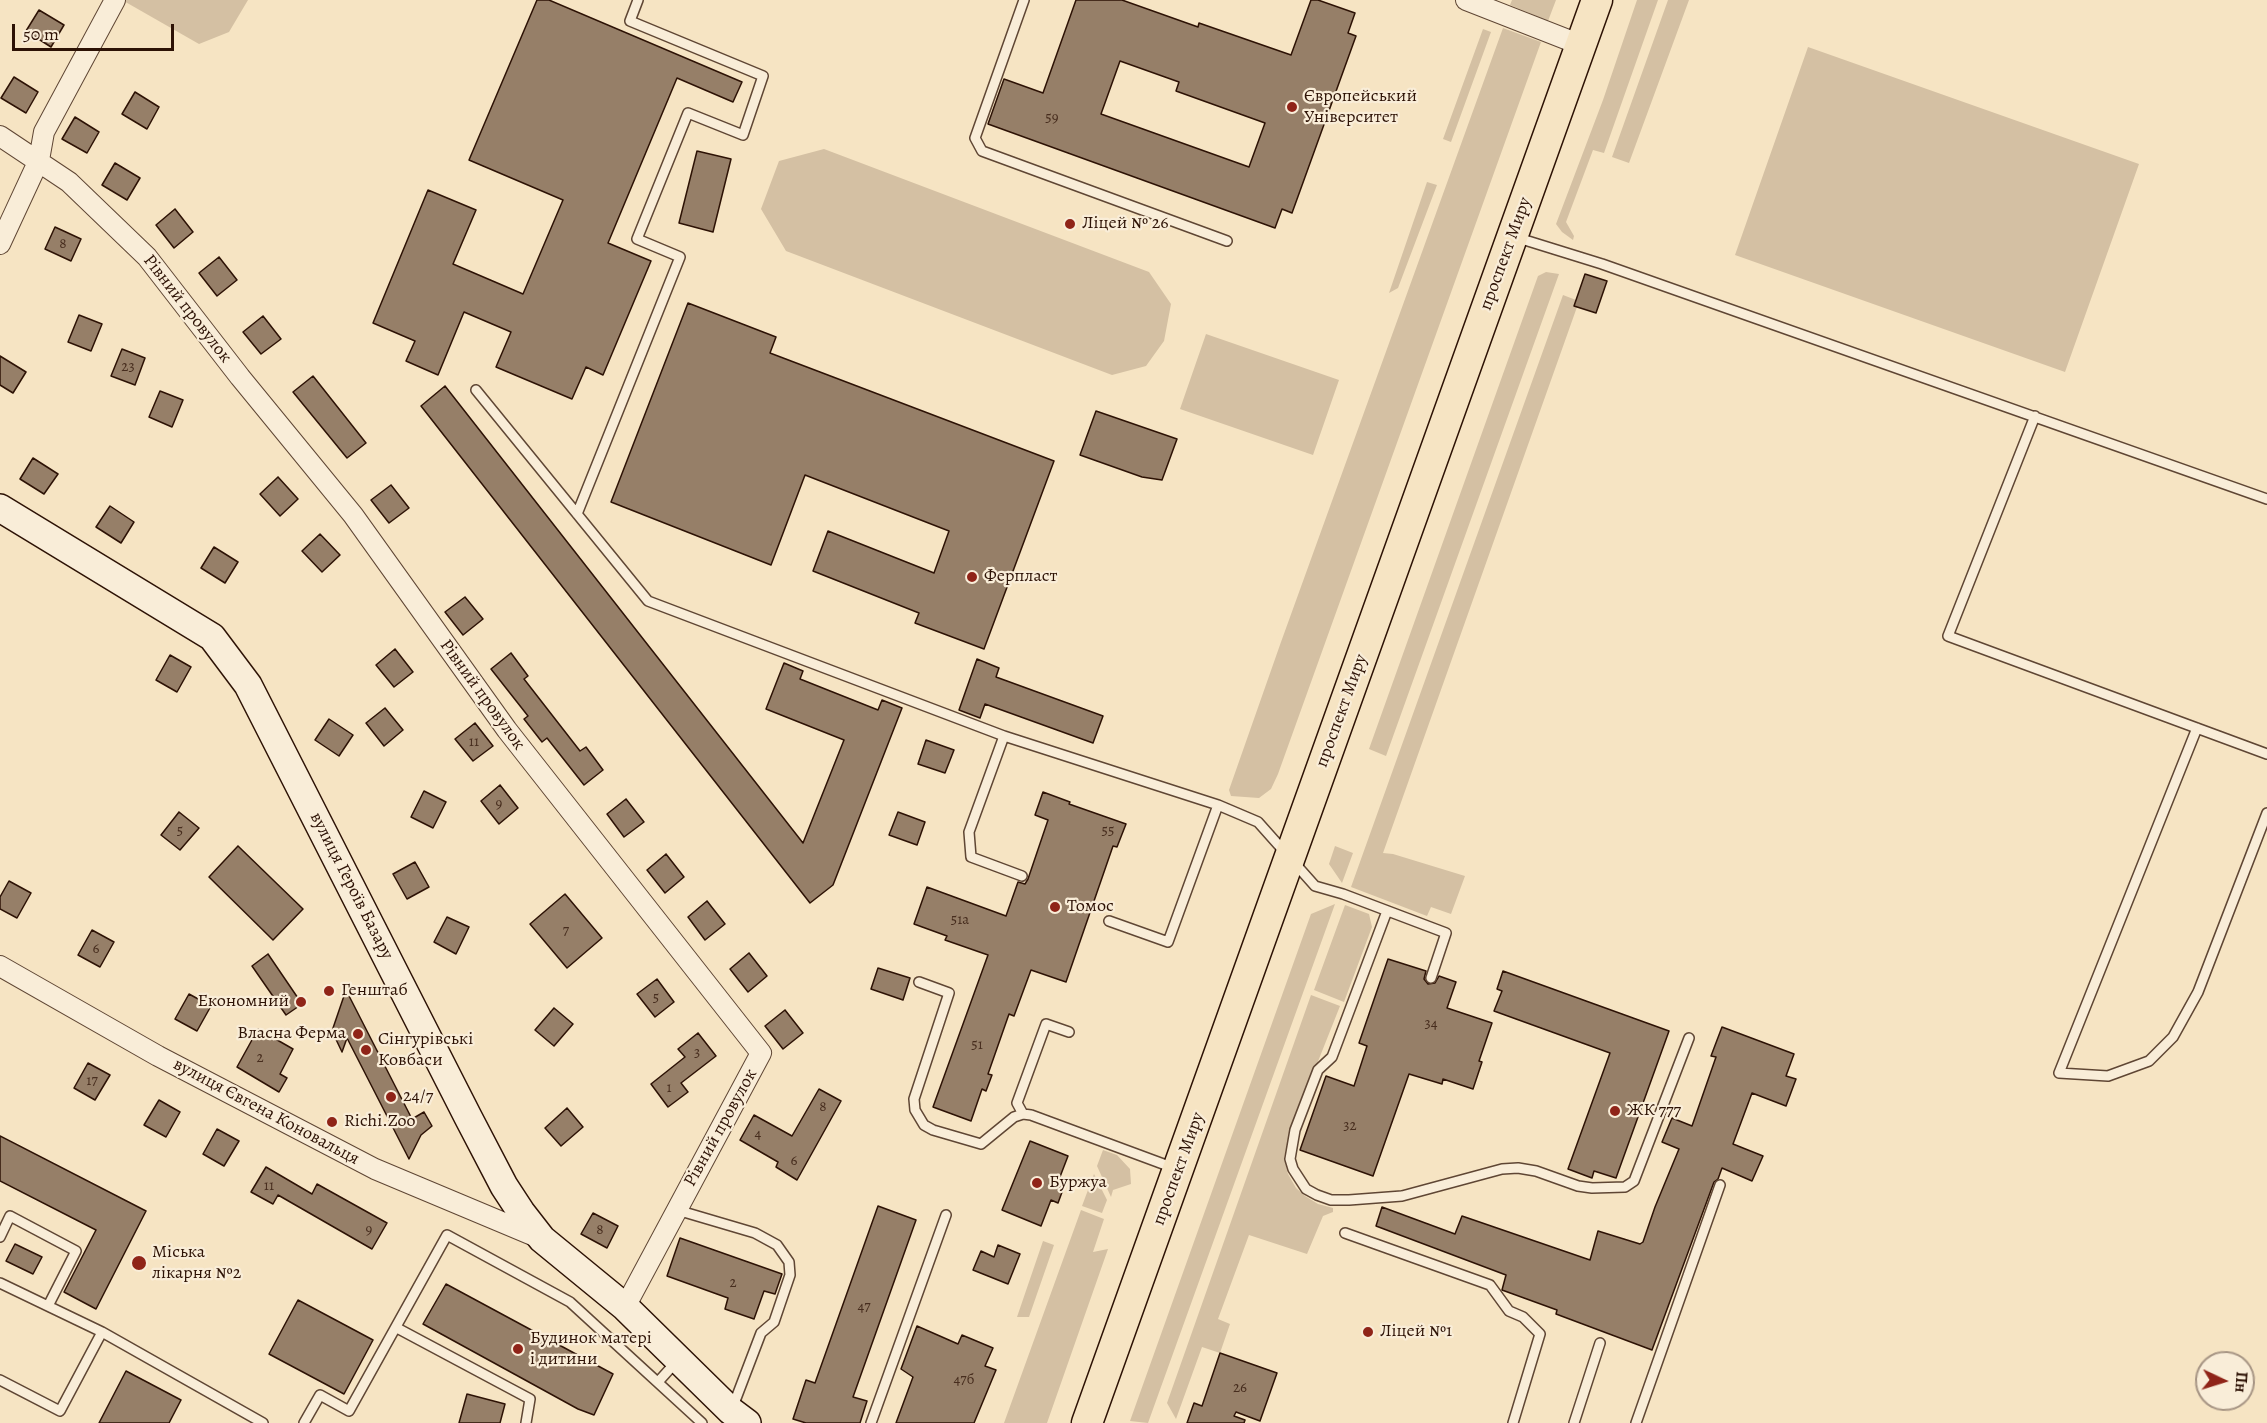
<!DOCTYPE html>
<meta charset="utf-8">
<style>
body{margin:0}
#map{position:relative;width:2267px;height:1423px;overflow:hidden;background:#f6e4c3;font-family:Alegreya,serif}
canvas{display:block}
.north{position:absolute;left:2195px;top:1351px;width:60px;height:60px;box-sizing:border-box;background:#f9edd8;border:2px solid #a79584;border-radius:50%;rotate:94deg;font-size:16px;font-weight:700;line-height:24px;text-align:center;color:#2d1205}
.north::after{content:'';display:block;margin:auto;width:21px;height:27px;background:#8f2418;clip-path:polygon(50% 0,100% 100%,50% 72%,0 100%)}
.scale{position:absolute;left:12px;top:24px;width:162px;height:27px;box-sizing:border-box;border:3px solid #2d1205;border-top:0;padding-left:8px;font-size:18px;line-height:21px;white-space:nowrap;color:#2d1205;-webkit-text-stroke:4px #f9edd8;paint-order:stroke}
</style>
<div id="map">
<canvas width="2267" height="1423"></canvas>
<div class="north">Пн</div>
<div class="scale">50 m</div>
</div>
<script>
const g = document.querySelector('canvas').getContext('2d');
g.lineJoin = 'round';
function fillPath(path, color) { g.fillStyle = color; g.fill(path, 'evenodd'); }
const poly = rows => new Path2D(rows.map(r => 'M' + r).join(''));
function strokePath(path, color, width, dash) { g.strokeStyle = color; g.lineWidth = width; g.lineCap = dash ? 'butt' : 'round'; g.setLineDash(dash || []); g.stroke(path); }
function write(font, color, halo, rows, align = 'center') {
  g.font = font + ' Alegreya,serif'; g.lineWidth = 4.5; g.setLineDash([]); g.textBaseline = 'middle'; g.strokeStyle = halo; g.fillStyle = color; for (const [text, x, y, turn = 0] of rows) {
    g.save(); g.translate(x, y); g.rotate((+turn || 0) * Math.PI / 180); g.textAlign = isNaN(turn) ? turn : align; if (halo) g.strokeText(text, 0, 0); g.fillText(text, 0, 0); g.restore();
  }
}
const green = poly([
 [122,0,248,0,229,32,199,44],
 [1512,0,1556,0,1548,21,1510,5],
 [1637,0,1658,0,1604,153,1593,150,1566,222,1574,236,1573,240,1562,232,1556,224,1603,100],
 [1668,0,1689,0,1629,163,1612,157],
 [1503,28,1541,42,1278,774,1271,789,1259,798,1231,796,1229,790,1281,642],
 [1483,29,1491,32,1451,142,1443,139],
 [1808,47,2139,164,2065,372,1735,255],
 [824,149,1149,272,1171,304,1164,341,1146,366,1112,375,786,251,761,209,779,161],
 [1427,182,1437,185,1398,288,1389,293],
 [1546,272,1559,274,1386,756,1369,749,1538,276],
 [1563,295,1576,300,1574,306,1577,307,1383,853,1393,854,1465,876,1451,914,1431,907,1427,916,1351,887],
 [1206,334,1339,380,1313,455,1180,409],
 [1335,846,1353,853,1342,883,1329,864],
 [1335,904,1148,1423,1130,1421,1311,914],
 [1345,905,1369,914,1372,927,1344,1002,1314,990],
 [1311,995,1340,1006,1290,1132,1284,1158,1288,1174,1296,1188,1305,1196,1318,1204,1333,1208,1333,1212,1323,1216,1307,1254,1249,1235,1218,1319,1230,1324,1220,1353,1202,1347,1176,1419,1167,1403],
 [1103,1150,1117,1155,1130,1169,1131,1184,1113,1190,1111,1197,1097,1166],
 [1094,1174,1107,1200,1102,1213,1082,1206],
 [1081,1210,1104,1219,1093,1252,1108,1249,1047,1423,1004,1423],
 [1043,1241,1054,1245,1029,1317,1017,1317]
]);
const building = poly([
 [537,0,549,0,742,82,733,102,677,78,608,243,651,261,603,375,586,367,572,399,496,367,511,332,464,312,438,375,406,361,415,341,373,323,428,190,476,210,453,264,523,294,563,200,469,160,537,0],
 [1076,0,1122,0,1198,27,1199,23,1291,55,1311,0,1318,0,1355,13,1348,33,1356,36,1292,213,1282,209,1275,228,988,124,1004,79,1043,93,1076,0],
 [1120,61,1179,82,1176,91,1265,123,1249,167,1101,114,1120,61],
 [39,10,64,25,51,47,26,31,39,10],
 [14,77,38,92,26,113,1,98,14,77],
 [135,92,159,107,147,129,122,114,135,92],
 [75,117,99,132,87,153,62,139,75,117],
 [697,151,731,159,713,232,679,223,697,151],
 [115,163,140,178,127,200,102,185,115,163],
 [175,209,193,232,174,248,156,225,175,209],
 [55,227,81,239,71,261,45,249,55,227],
 [219,257,237,280,217,296,199,273,219,257],
 [1585,274,1607,281,1596,313,1574,306,1585,274],
 [688,303,776,337,770,353,1054,461,984,649,915,623,919,613,813,571,828,531,934,573,949,531,805,475,771,565,611,502,688,303],
 [79,315,102,324,91,351,68,342,79,315],
 [263,316,281,339,261,354,243,332,263,316],
 [122,349,145,358,135,385,111,376,122,349],
 [0,356,26,372,13,393,0,385,0,356],
 [313,376,366,443,347,458,293,392,313,376],
 [445,386,803,843,844,740,766,709,784,663,803,671,800,679,878,710,882,700,902,708,833,885,810,903,421,406,445,386],
 [160,391,183,400,172,427,149,417,160,391],
 [1096,411,1177,439,1162,480,1142,477,1080,455,1096,411],
 [33,458,58,474,44,494,20,479,33,458],
 [278,477,298,499,280,516,260,494,278,477],
 [391,485,409,508,389,523,371,500,391,485],
 [110,506,134,522,121,543,96,527,110,506],
 [320,534,340,555,322,572,302,551,320,534],
 [214,547,238,562,225,583,201,568,214,547],
 [465,597,483,619,463,635,445,612,465,597],
 [395,649,413,672,394,687,376,665,395,649],
 [511,653,528,676,524,679,580,751,586,747,603,770,584,785,547,738,542,742,524,719,528,716,491,669,511,653],
 [170,655,191,667,177,692,156,680,170,655],
 [977,659,999,668,996,677,1103,716,1093,743,985,704,980,718,959,710,977,659],
 [385,708,403,730,384,746,366,723,385,708],
 [329,719,353,735,339,756,315,740,329,719],
 [475,723,493,746,473,761,455,739,475,723],
 [926,740,954,750,945,773,918,764,926,740],
 [500,785,518,808,499,824,481,801,500,785],
 [424,791,446,802,433,828,411,817,424,791],
 [1043,792,1070,802,1069,804,1126,824,1117,847,1113,846,1066,982,1031,970,1014,1016,1009,1014,988,1074,992,1075,986,1091,982,1089,971,1121,933,1107,988,955,945,940,947,936,914,924,927,887,1006,916,1018,882,1025,884,1028,879,1048,820,1035,815,1043,792],
 [626,799,644,822,624,837,607,814,626,799],
 [179,812,199,828,180,850,161,835,179,812],
 [898,812,925,822,917,845,889,835,898,812],
 [238,846,303,909,273,940,209,877,238,846],
 [666,854,684,877,665,893,647,870,666,854],
 [415,862,429,887,407,899,393,874,415,862],
 [9,881,31,893,17,918,0,909,0,897,9,881],
 [565,894,602,938,567,968,530,924,565,894],
 [707,901,725,924,705,940,688,917,707,901],
 [447,917,469,927,456,954,434,942,447,917],
 [92,930,114,942,100,967,78,955,92,930],
 [749,953,767,976,748,992,730,969,749,953],
 [268,954,302,1004,286,1015,252,966,268,954],
 [1388,959,1426,971,1424,979,1428,984,1435,983,1439,976,1456,982,1447,1008,1492,1023,1479,1061,1482,1062,1473,1089,1443,1079,1442,1084,1409,1074,1373,1176,1300,1150,1326,1076,1354,1086,1367,1046,1359,1043,1388,959],
 [878,968,910,978,903,1000,871,989,878,968],
 [1503,971,1669,1031,1616,1178,1594,1171,1592,1178,1568,1169,1610,1053,1494,1011,1502,991,1497,989,1503,971],
 [657,979,674,1002,655,1017,637,994,657,979],
 [346,990,412,1119,424,1112,432,1126,421,1135,409,1159,347,1038,342,1052,332,1031,346,990],
 [189,994,211,1006,197,1031,175,1019,189,994],
 [554,1008,573,1024,554,1046,535,1030,554,1008],
 [785,1010,803,1033,783,1049,765,1026,785,1010],
 [1722,1027,1794,1054,1786,1076,1796,1079,1786,1106,1752,1093,1733,1144,1763,1156,1752,1181,1722,1168,1718,1179,1714,1182,1652,1350,1556,1314,1557,1310,1502,1290,1506,1275,1376,1226,1382,1207,1455,1234,1462,1216,1590,1260,1598,1231,1640,1244,1643,1242,1655,1207,1679,1149,1662,1142,1672,1118,1692,1126,1716,1057,1711,1056,1722,1027],
 [258,1029,293,1049,280,1074,287,1078,279,1092,237,1067,258,1029],
 [698,1033,716,1056,681,1083,688,1092,668,1107,651,1084,685,1057,678,1049,698,1033],
 [88,1063,110,1075,95,1100,74,1088,88,1063],
 [819,1089,841,1101,797,1180,776,1167,778,1162,740,1140,754,1115,792,1136,819,1089],
 [159,1100,180,1112,166,1137,144,1125,159,1100],
 [567,1108,583,1127,561,1146,545,1128,567,1108],
 [217,1129,239,1141,224,1166,203,1154,217,1129],
 [0,1136,146,1211,96,1309,64,1292,96,1230,0,1181,0,1136],
 [1030,1141,1068,1156,1058,1182,1065,1184,1058,1203,1051,1200,1041,1226,1002,1210,1030,1141],
 [266,1167,312,1194,317,1184,387,1223,372,1249,278,1195,273,1204,251,1192,266,1167],
 [878,1206,916,1220,853,1397,867,1401,860,1423,806,1423,793,1419,806,1380,815,1383,878,1206],
 [593,1213,618,1226,607,1248,581,1234,593,1213],
 [680,1238,782,1274,775,1294,764,1291,754,1319,725,1309,728,1298,667,1276,680,1238],
 [15,1244,42,1257,33,1274,6,1261,15,1244],
 [998,1245,1020,1254,1008,1284,973,1270,981,1251,994,1257,998,1245],
 [446,1284,613,1374,594,1415,578,1409,423,1324,446,1284],
 [298,1300,373,1340,344,1394,269,1354,298,1300],
 [917,1326,958,1344,962,1335,993,1348,985,1366,996,1370,974,1423,896,1423,913,1377,901,1369,917,1326],
 [1220,1353,1277,1373,1260,1421,1236,1412,1234,1416,1245,1420,1244,1423,1187,1423,1194,1403,1202,1406,1220,1353],
 [126,1371,181,1400,169,1423,99,1423,126,1371],
 [467,1394,505,1404,500,1423,459,1423,467,1394]
]);
const lane = poly([
 [1024,0,975,138,982,151,1227,241],
 [1515,237,1602,264,2267,499],
 [476,390,648,601,1004,736],
 [2035,416,1948,636,2267,754],
 [577,514,680,257,637,239,688,113,743,135,763,76,630,21,638,0],
 [2197,728,2059,1073,2108,1076,2149,1061,2173,1037,2198,992,2267,813],
 [1022,876,971,857,969,832,1004,736,1218,805,1258,822,1315,886,1343,894,1446,933,1431,978],
 [1387,911,1332,1057,1318,1070,1295,1130,1290,1159,1293,1169,1306,1189,1317,1195,1331,1200,1349,1200,1402,1196,1502,1169,1518,1168,1536,1171,1578,1186,1592,1188,1625,1187,1634,1181,1689,1038],
 [1109,921,1168,942,1218,805],
 [919,982,949,993,914,1099,915,1110,924,1125,933,1130,981,1144,1014,1117,1023,1114,1031,1115,1174,1168],
 [1023,1114,1017,1103,1046,1024,1069,1032],
 [677,1210,755,1233,777,1245,789,1262,790,1275,774,1322,761,1333,732,1409],
 [1345,1233,1490,1285,1509,1311,1523,1317,1540,1334,1513,1423],
 [0,1237,10,1216,76,1251,48,1306],
 [0,1283,102,1332,60,1411,0,1380],
 [397,1328,530,1399,526,1423],
 [102,1332,263,1423],
 [658,1382,676,1362],
 [304,1423,320,1395,349,1411,447,1235,570,1302,702,1423],
 [871,1423,946,1215],
 [1574,1423,1600,1343],
 [1636,1423,1720,1185]
]);
const street = poly([
 [1466,0,1581,45],
 [0,136,69,182,147,257,240,377,353,515,507,730,761,1053,625,1307],
 [0,244,39,160,44,132,115,0],
 [0,966,158,1056,375,1169,542,1239]
]);
const secondary = poly([
 [0,508,212,637,248,685,468,1117,504,1186,521,1212,542,1239,625,1307,731,1411,747,1423]
]);
const primary = poly([
 [1087,1423,1597,0]
]);
const markers = [
 [1292,107,6,"#8f2418"],
 [1070,224,6,"#8f2418"],
 [972,577,6,"#8f2418"],
 [1055,907,6,"#8f2418"],
 [329,991,6,"#8f2418"],
 [301,1002,6,"#8f2418"],
 [358,1034,6,"#8f2418"],
 [366,1050,6,"#8f2418"],
 [391,1097,6,"#8f2418"],
 [1615,1111,6,"#8f2418"],
 [332,1122,6,"#8f2418"],
 [1037,1183,6,"#8f2418"],
 [139,1263,8,"#8f2418"],
 [1368,1332,6,"#8f2418"],
 [518,1349,6,"#8f2418"]
];
const numberNames = [
 ["59",1052,118],
 ["8",63,244],
 ["23",128,367],
 ["11",474,742],
 ["9",499,804],
 ["5",180,831],
 ["55",1108,831],
 ["51а",960,920],
 ["7",566,931],
 ["6",96,949],
 ["5",656,998],
 ["34",1431,1024],
 ["51",977,1045],
 ["3",697,1053],
 ["2",260,1058],
 ["17",92,1081],
 ["1",669,1088],
 ["8",823,1107],
 ["32",1350,1126],
 ["4",758,1134],
 ["6",794,1161],
 ["11",269,1186],
 ["9",369,1230],
 ["8",600,1230],
 ["2",733,1283],
 ["47",864,1307],
 ["47б",964,1380],
 ["26",1240,1388]
];
const poiNames = [
 ["Європейський",1304,97],
 ["Університет",1304,118],
 ["Ліцей № 26",1082,224],
 ["Ферпласт",984,577],
 ["Томос",1067,907],
 ["Генштаб",341,991],
 ["Економний",289,1002,"right"],
 ["Власна Ферма",346,1034,"right"],
 ["Сінгурівські",378,1040],
 ["Ковбаси",378,1061],
 ["24/7",403,1097],
 ["ЖК 777",1627,1111],
 ["Richi.Zoo",344,1122],
 ["Буржуа",1049,1183],
 ["Міська",152,1253],
 ["лікарня №2",152,1274],
 ["Ліцей №1",1380,1332],
 ["Будинок матері",530,1339],
 ["і дитини",530,1360]
];
const streetNames = [
 ["проспект Миру",1506,254,-70],
 ["Рівний провулок",187,309,52],
 ["Рівний провулок",482,695,54],
 ["проспект Миру",1342,711,-70],
 ["вулиця Героїв Базару",351,886,63],
 ["вулиця Євгена Коновальця",266,1112,28],
 ["Рівний провулок",721,1128,-61],
 ["проспект Миру",1179,1169,-70]
];
fillPath(green, '#d4c0a3');
fillPath(building, '#967f68');
strokePath(building, '#2d1205', 1.5);
strokePath(lane, '#5f4634', 12);
strokePath(street, '#5f4634', 22);
strokePath(secondary, '#2d1205', 30);
strokePath(primary, '#2d1205', 33);
strokePath(lane, '#f9edd8', 9);
strokePath(street, '#f9edd8', 20);
strokePath(secondary, '#f9edd8', 27);
strokePath(primary, '#f6e4c3', 30);
for (const [x, y, r, color] of markers) { const dot = new Path2D(); dot.arc(x, y, r, 0, 2 * Math.PI); g.fillStyle = color; g.fill(dot); strokePath(dot, '#f9edd8', 2); }
write('15px', '#472d1e', null, numberNames);
write('18px', '#2d1205', '#f9edd8', poiNames, 'left');
write('18px', '#2d1205', '#f9edd8', streetNames);
</script>
